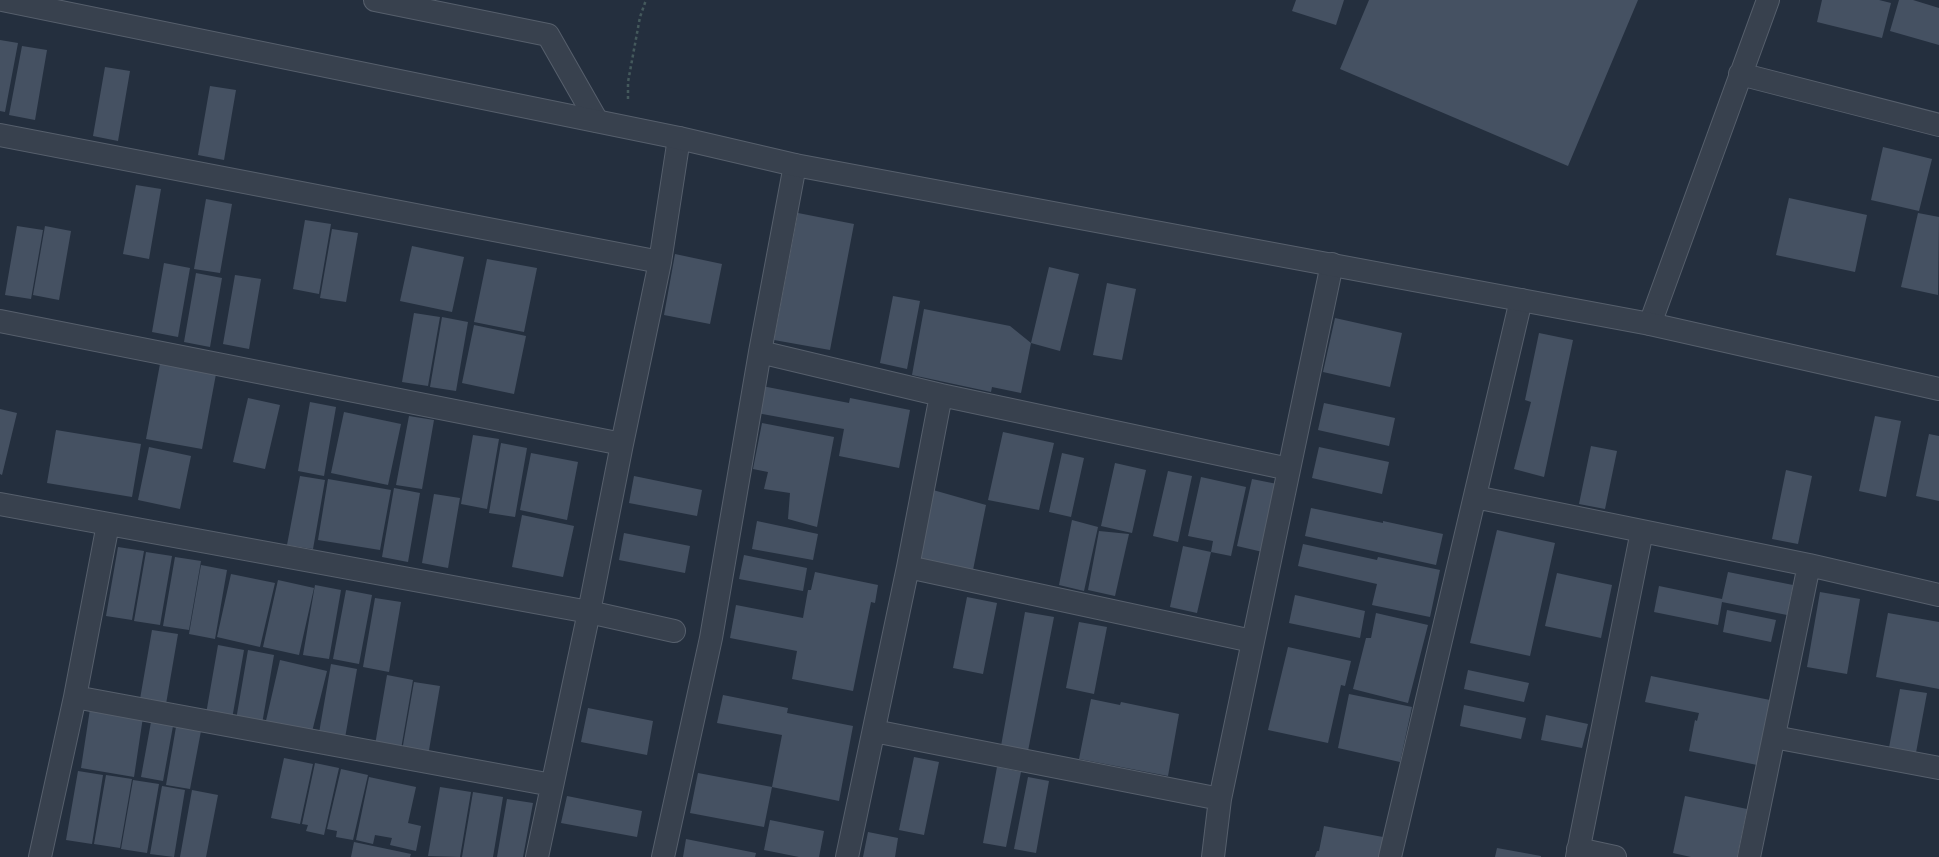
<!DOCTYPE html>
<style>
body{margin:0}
canvas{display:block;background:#242f3e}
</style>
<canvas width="1939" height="857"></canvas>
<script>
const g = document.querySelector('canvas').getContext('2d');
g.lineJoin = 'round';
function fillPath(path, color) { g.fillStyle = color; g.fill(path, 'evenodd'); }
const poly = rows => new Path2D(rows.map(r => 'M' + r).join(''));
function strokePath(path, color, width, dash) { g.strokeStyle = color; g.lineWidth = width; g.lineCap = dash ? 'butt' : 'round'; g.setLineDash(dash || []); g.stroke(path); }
const building = poly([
 [1296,0,1344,0,1336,25,1292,11],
 [1369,0,1638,0,1568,166,1340,69],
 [1822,0,1879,0,1891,3,1882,38,1817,22],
 [1899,0,1913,0,1939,8,1939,45,1890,31],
 [0,40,18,43,5,112,0,111],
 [22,46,47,50,35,120,9,115],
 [105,67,130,71,118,141,93,136],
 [210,86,236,90,224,160,198,155],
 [1883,147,1932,159,1919,211,1871,200],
 [136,185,161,189,149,259,123,254],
 [1789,198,1867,215,1855,272,1776,255],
 [206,199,232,204,220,273,194,269],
 [798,213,854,224,830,350,774,340],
 [1918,213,1939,217,1938,295,1901,287],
 [305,220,331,224,319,294,293,289],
 [17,226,43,230,31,299,5,295],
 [45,226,71,231,59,300,33,295],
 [332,229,358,233,346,302,320,298],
 [412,246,464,257,452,312,400,301],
 [675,254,722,264,710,324,664,315],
 [487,259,537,268,524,332,474,322],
 [164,263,190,268,178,337,152,332],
 [1049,267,1079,274,1060,351,1031,343],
 [196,273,222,278,210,347,184,342],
 [235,275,261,279,249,349,223,344],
 [1107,283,1136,289,1122,360,1093,355],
 [893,296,920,301,907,369,880,363],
 [924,309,1010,326,1031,343,1021,393,992,387,991,392,912,375],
 [414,313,440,317,428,386,402,382],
 [442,317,468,322,456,391,430,387],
 [1335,318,1402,333,1390,387,1323,372],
 [474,325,526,336,514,394,462,383],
 [1539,333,1573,340,1544,477,1514,469,1531,402,1525,400],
 [160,364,216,374,202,449,146,439],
 [762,386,849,403,850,398,910,410,899,468,839,456,844,429,757,413],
 [248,398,280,405,265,469,233,462],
 [310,402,336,407,324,476,298,471],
 [1324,403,1395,418,1389,446,1318,430],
 [0,409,17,413,2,475,0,474],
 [344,412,401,424,388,485,331,473],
 [409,416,434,420,422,489,396,485],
 [1875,416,1901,421,1886,497,1859,491],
 [762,423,834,437,817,527,788,519,790,493,764,489,768,472,753,469],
 [56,430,141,444,132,497,47,483],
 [1003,432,1054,443,1039,510,988,500],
 [1929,434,1939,436,1939,501,1916,496],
 [473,435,499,439,487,509,461,504],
 [501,443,527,448,515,517,489,513],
 [1591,446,1617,451,1605,509,1579,504],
 [149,447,191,456,180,509,138,500],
 [1319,447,1389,462,1382,494,1312,478],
 [531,453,578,462,567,520,520,510],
 [1062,453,1084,458,1071,517,1049,512],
 [1115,463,1146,470,1132,533,1101,526],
 [1786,470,1812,476,1798,544,1772,539],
 [1168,471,1192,476,1178,542,1153,536],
 [300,476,325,480,313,549,287,545],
 [634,476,702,490,697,516,629,503],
 [1201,477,1246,487,1231,556,1211,552,1213,541,1188,536],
 [328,479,391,490,380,550,318,540],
 [1252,479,1282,485,1267,553,1237,546],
 [394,488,420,493,408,562,382,557],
 [933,490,986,505,973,570,917,558],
 [434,494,460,498,448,568,422,563],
 [1311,508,1383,523,1383,521,1443,534,1436,565,1305,536],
 [522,515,574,526,563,577,512,567],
 [1072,520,1098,527,1084,591,1059,585],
 [757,521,818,534,813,560,752,549],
 [1497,530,1555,543,1530,656,1470,643],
 [1099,531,1129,534,1115,596,1088,590],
 [624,533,690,546,685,573,619,560],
 [1303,544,1377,560,1378,557,1440,570,1430,617,1372,605,1377,584,1298,566],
 [1183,546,1211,552,1197,613,1170,607],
 [118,547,144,551,132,620,106,616],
 [146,552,172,556,160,625,134,621],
 [744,555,807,568,803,591,739,579],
 [175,557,201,561,189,630,163,626],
 [201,565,227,570,215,639,189,634],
 [815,572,878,585,875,603,871,602,853,691,792,679,797,651,730,638,736,605,803,618,808,590,811,590],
 [1728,572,1793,585,1787,615,1722,602,1718,625,1654,612,1659,586,1722,599],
 [1557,573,1612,585,1601,638,1545,626],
 [231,574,275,583,260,647,217,637],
 [278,580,314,588,299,655,263,647],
 [315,585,341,590,329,659,303,655],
 [346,590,372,595,359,664,333,659],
 [1820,592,1860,599,1847,674,1807,667],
 [1295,595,1365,611,1360,638,1289,623],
 [967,597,997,603,983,674,953,668],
 [375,598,401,602,389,672,363,667],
 [1727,610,1776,620,1771,642,1723,632],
 [1025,612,1054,617,1028,751,1001,746],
 [1376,613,1428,625,1408,703,1353,689,1366,638,1371,638],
 [1888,613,1939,622,1939,689,1876,677],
 [1079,622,1107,627,1094,694,1066,688],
 [152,630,178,634,166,704,140,699],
 [218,645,244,650,232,719,206,714],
 [1288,647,1351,661,1345,686,1341,685,1328,743,1268,730],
 [248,650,274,655,262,724,236,720],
 [280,660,327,671,311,736,265,725],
 [331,664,357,669,345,738,319,733],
 [1468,670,1529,683,1524,702,1464,689],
 [387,675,413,680,401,749,375,745],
 [1651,676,1770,700,1762,766,1689,751,1695,720,1697,721,1699,713,1645,702],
 [414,682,440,686,428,756,402,751],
 [1900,689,1927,693,1915,758,1888,753],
 [1349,694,1412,707,1400,762,1338,748],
 [723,695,788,708,787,713,853,726,839,801,772,787,782,735,717,723],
 [1091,699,1120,705,1121,702,1179,714,1168,776,1079,759],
 [1464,705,1526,718,1521,739,1460,726],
 [588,708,653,721,647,755,581,742],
 [90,709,143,717,134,777,81,768],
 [1546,715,1588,724,1582,748,1541,740],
 [151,722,173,726,163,781,141,777],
 [176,727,201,731,190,789,166,785],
 [914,757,939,762,924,835,899,830],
 [284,758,313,764,300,824,271,818],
 [315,763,339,768,324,835,306,831,308,825,302,824],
 [997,767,1021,772,1006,847,983,843],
 [341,769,368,775,353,840,336,837,337,831,327,829],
 [78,771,103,775,92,844,66,840],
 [698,773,772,787,764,827,690,813],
 [106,775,132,779,120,848,94,844],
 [369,777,416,787,408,823,421,826,416,851,390,845,392,838,375,835,373,844,356,840],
 [1028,777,1049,781,1036,853,1014,849],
 [133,780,159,784,147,853,121,849],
 [162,786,185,790,174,857,150,854],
 [440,787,471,792,460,857,428,856],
 [192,790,218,795,206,857,180,857],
 [473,792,503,797,493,857,462,857],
 [567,796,642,811,637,837,561,823],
 [1685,796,1747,809,1737,857,1691,857,1673,853],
 [507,799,533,803,523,857,497,857],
 [770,820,824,831,819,857,799,857,764,850],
 [1324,826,1383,837,1380,857,1315,857,1317,851,1319,851],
 [868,832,898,838,895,857,863,857],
 [686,839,756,853,755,857,683,857],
 [354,842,411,854,410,857,351,857],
 [1497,848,1541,856,1541,857,1495,857]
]);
const path = poly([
 [628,99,628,82,640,17,646,0]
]);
const minor = poly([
 [375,0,548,35,597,121],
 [1740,74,1939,125],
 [0,135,660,262,679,138],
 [0,321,622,444,589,612,0,504],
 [1650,324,1768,0],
 [760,352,795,165],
 [941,395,1289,469],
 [622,444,660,262],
 [1475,497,1809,565],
 [908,567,1252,641],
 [75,697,552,785],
 [874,731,1220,799],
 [1774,737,1939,768],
 [1578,849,1615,857],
 [40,857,75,697,108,524],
 [537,857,589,612,674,631],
 [663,857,711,638,760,352,941,395,908,567,847,857],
 [1213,857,1220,799,1332,264],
 [1390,857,1521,300],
 [1577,857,1642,531],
 [1749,857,1809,565,1939,595]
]);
const tertiary = poly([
 [2,0,679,138,795,165,1650,324,1939,389]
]);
fillPath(building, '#455162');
strokePath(minor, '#565f6c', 24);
strokePath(tertiary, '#565f6c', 24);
strokePath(path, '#44595c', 2.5, [3, 3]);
strokePath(minor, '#38414e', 22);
strokePath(tertiary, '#38414e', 22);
</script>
